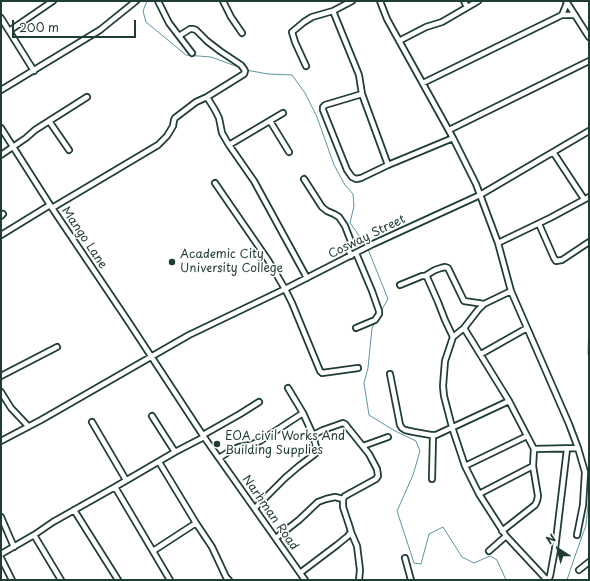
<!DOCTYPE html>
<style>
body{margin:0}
#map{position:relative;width:590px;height:581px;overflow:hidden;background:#fff;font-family:"Playpen Sans",sans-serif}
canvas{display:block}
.frame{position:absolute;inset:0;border:2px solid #1f3d34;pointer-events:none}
.north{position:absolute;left:538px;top:529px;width:40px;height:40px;-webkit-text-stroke:3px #fff;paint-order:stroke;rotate:324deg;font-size:11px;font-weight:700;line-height:16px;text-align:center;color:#1f3d34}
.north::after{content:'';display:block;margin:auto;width:14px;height:18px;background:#1f3d34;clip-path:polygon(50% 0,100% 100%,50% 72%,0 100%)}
.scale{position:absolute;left:12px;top:20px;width:124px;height:18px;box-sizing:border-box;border:2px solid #1f3d34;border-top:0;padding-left:5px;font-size:12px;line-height:14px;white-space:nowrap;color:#1f3d34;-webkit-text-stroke:3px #fff;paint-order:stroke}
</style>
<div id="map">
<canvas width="590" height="581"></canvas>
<div class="frame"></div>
<div class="north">N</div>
<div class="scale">200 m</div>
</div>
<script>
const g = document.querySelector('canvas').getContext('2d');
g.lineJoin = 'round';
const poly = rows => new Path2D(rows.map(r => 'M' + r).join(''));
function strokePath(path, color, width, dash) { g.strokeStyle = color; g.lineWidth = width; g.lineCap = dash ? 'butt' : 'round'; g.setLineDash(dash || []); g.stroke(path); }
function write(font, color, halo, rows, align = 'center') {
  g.font = font + ' "Playpen Sans",sans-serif'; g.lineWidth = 3; g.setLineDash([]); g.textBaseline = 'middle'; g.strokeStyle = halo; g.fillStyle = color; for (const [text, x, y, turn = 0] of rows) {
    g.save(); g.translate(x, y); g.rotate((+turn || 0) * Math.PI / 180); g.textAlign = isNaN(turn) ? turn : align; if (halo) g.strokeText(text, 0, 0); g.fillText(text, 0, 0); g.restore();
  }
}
const stream = poly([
 [147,1,143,11,146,22,186,55,211,57,241,68],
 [246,70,268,74,292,75,305,93,317,117,334,165,345,185,353,194,354,206,350,223,366,245],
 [368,249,388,299,381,311],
 [375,322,372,328,368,368,364,383,369,415,395,431,416,441,420,451,413,475,397,511,414,563,421,564,429,534,443,527,462,557,474,563,490,556,497,560,506,580],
 [589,324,588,353,589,358],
 [567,580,574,559,586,525,589,495]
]);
const street = poly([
 [158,1,169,23,192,53],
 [223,1,231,17,242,33],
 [380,1,387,19,453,138,476,184,498,243,511,291,569,424,578,448,585,472,583,505,577,535],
 [464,1,467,7],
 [566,1,589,37],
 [333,11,359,75,362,94,388,165],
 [562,15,575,15],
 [1,18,34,71],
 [9,31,53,1],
 [179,36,190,29,193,29,196,30,207,41,220,51,241,65,244,69,245,71,244,74,207,97,215,110,219,118,222,133,229,145,254,181,307,278],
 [399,41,426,27,442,22,478,1],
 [306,66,295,42,292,32,304,22,312,17,333,11,352,1],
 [423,83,562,15,567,3],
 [1,90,100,30,136,1],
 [362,94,325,105,323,107,323,110,347,170,352,177,356,179,361,178,388,165,453,138],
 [49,121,69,150],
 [270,121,289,152],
 [1,128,52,208,128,321,204,437,305,580],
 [449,130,589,61],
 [229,145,283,113],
 [553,152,584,199],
 [1,155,26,138,35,130,87,97],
 [304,179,322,207,327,211,334,214,339,217,345,226,350,239,351,241,348,248,351,256],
 [215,183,268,260,285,289,292,303,320,371,322,373,358,368],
 [52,208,158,145,167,136,173,126,174,120,175,118,196,102,207,97],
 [1,216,3,214],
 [539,224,554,258,556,261,562,260,589,242],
 [1,235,50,205],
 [498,243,550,218,589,197],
 [425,276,435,270,441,268,445,267,448,268,464,301,484,304],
 [400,285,422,276,425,276,427,277,438,302,445,320,453,337],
 [511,291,484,304,478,310,464,328,453,337,445,361,443,386,444,396,452,427,465,466,479,494,506,536,547,580],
 [356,328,375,320,379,314,379,311,372,291,356,253],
 [464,328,509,401,534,449,533,466,538,496,537,501,535,505,502,531],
 [481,354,527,328],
 [390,374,400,425,402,428,405,430,414,432,431,435,436,435,509,401],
 [1,376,57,347],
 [1,392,11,408,28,426],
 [152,416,175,452],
 [92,422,126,480],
 [203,435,240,414,259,402],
 [313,435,323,430,343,423,345,424,369,454,377,469,378,476,376,479,345,496,343,499],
 [1,441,41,420,189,335,285,289,373,244,480,195,589,131],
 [363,446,388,437],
 [534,449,578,448],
 [219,458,230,451,239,447,250,445,260,441,303,413],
 [159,462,196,523,212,547,226,577,229,580],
 [465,466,527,436],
 [432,479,433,436],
 [115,487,170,580],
 [479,494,533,466],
 [343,499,343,507,350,528,351,532,357,546,360,570,359,580],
 [255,508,285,478,299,466,315,454,316,452,316,447,313,435,303,413,288,388],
 [74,510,118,580],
 [1,517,14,547],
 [34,535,61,580],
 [276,538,299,520,318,502,326,499,335,497,343,499],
 [153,551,196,523],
 [489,551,506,536],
 [1,554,34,535,53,522,115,487,175,452,204,437],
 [1,558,12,580],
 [405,558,411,580],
 [579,570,589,562],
 [300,573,337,545,348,536,351,532],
 [548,580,550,576,555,549,567,449]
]);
const markers = [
 [172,262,4,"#1f3d34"],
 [217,444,4,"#1f3d34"]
];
const streetNames = [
 ["Cosway Street",367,237,-26],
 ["Mango Lane",84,238,56],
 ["Narhman Road",270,513,55]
];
const poiNames = [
 ["Academic City",180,255],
 ["University College",180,269],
 ["EOA civil Works And",225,437],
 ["Building Supplies",225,451]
];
strokePath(stream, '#5c959e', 1);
strokePath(street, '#1f3d34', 8);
strokePath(street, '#fff', 4.5);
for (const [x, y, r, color] of markers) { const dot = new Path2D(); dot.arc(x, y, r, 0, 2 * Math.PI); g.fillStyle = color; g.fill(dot); strokePath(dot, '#fff', 1.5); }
write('12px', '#1f3d34', '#fff', streetNames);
write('12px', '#1f3d34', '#fff', poiNames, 'left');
</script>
